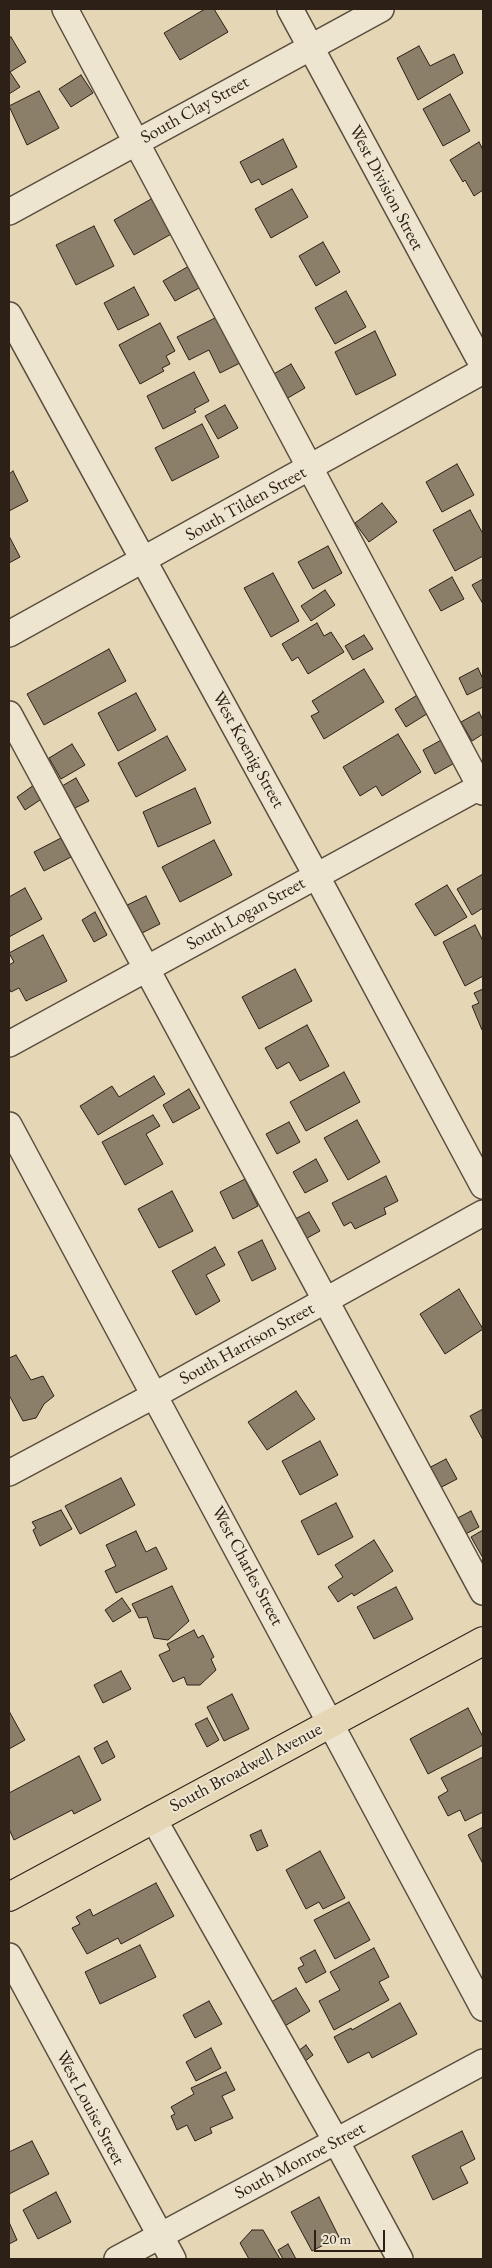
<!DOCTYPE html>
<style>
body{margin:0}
#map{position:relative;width:492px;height:2268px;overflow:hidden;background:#e5d7b6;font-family:"EB Garamond",serif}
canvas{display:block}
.frame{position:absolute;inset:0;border:10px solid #2c2017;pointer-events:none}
.scale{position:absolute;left:314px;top:2230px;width:71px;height:22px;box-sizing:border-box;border:2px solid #2c2017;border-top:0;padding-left:6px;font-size:15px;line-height:18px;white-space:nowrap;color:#2c2017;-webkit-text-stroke:4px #eee5d0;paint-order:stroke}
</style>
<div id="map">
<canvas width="492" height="2268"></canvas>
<div class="frame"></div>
<div class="scale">20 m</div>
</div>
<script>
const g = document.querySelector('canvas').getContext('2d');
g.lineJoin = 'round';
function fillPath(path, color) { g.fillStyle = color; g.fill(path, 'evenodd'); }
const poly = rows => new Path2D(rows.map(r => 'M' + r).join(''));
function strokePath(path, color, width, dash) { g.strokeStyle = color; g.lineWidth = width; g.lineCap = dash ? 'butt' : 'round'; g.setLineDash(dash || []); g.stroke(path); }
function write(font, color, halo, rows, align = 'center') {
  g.font = font + ' "EB Garamond",serif'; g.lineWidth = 4; g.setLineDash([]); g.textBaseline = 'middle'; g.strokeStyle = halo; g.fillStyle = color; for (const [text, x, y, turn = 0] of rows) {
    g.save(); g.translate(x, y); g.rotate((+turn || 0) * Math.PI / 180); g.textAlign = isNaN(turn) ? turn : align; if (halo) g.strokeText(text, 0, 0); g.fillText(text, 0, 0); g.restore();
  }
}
const building = poly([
 [205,9,214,9,228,32,180,60,164,33,205,9],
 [11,37,26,62,10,72,20,87,9,94,9,38,11,37],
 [419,46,430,66,454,54,463,73,418,100,397,58,419,46],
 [81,75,93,93,71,107,59,89,81,75],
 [39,91,59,128,27,145,9,106,39,91],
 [450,94,470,131,443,146,423,109,450,94],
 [283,139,297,167,262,185,259,179,251,183,240,162,283,139],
 [479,142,483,150,483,190,474,196,465,180,463,182,450,160,479,142],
 [292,189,308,217,271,238,255,209,292,189],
 [153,198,173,233,134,255,114,220,153,198],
 [94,226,114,266,76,285,56,245,94,226],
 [323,242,340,272,316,286,299,256,323,242],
 [189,266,201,287,175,301,163,281,189,266],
 [134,287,149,315,118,330,104,303,134,287],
 [346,291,366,327,335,344,315,308,346,291],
 [219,316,242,362,220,373,209,350,189,360,177,337,219,316],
 [160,323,175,351,166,356,170,364,162,368,164,371,140,384,119,345,160,323],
 [375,331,396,375,356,395,335,352,375,331],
 [291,364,305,388,286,399,272,375,291,364],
 [194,372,209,401,194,409,196,412,163,429,147,396,194,372],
 [225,405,238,428,218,439,205,416,225,405],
 [202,424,219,457,172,481,155,448,202,424],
 [457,464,474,495,442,512,426,482,457,464],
 [13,471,28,501,9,511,9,474,13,471],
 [382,503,397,522,369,542,355,523,382,503],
 [470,510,483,534,483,556,455,571,433,530,470,510],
 [9,536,20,557,9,563,9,536],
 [328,546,342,573,313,589,298,562,328,546],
 [273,573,299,621,271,637,244,588,273,573],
 [452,577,464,599,441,611,429,590,452,577],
 [483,579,483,604,472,585,483,579],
 [325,590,335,605,311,621,301,606,325,590],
 [317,623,324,636,331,632,344,652,308,674,298,657,292,661,282,644,317,623],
 [364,635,373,649,353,660,345,646,364,635],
 [109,649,126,681,44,725,27,694,109,649],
 [478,668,483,679,483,687,467,695,459,678,478,668],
 [364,669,384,702,324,739,311,716,319,712,312,701,364,669],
 [422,692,433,710,406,727,395,709,422,692],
 [136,693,156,730,118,751,98,713,136,693],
 [479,712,483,720,483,734,472,741,461,722,479,712],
 [398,734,421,772,382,796,376,786,360,796,343,767,398,734],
 [167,736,186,770,136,797,118,763,167,736],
 [445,738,458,761,435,774,423,750,445,738],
 [72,744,85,765,61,779,49,758,72,744],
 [76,778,89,801,67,812,55,790,76,778],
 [34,785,43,798,25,810,17,797,34,785],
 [195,788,211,823,158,847,143,812,195,788],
 [61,838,71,857,44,871,34,852,61,838],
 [214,840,232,875,180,902,162,867,214,840],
 [483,874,483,908,472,915,457,889,483,874],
 [447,885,467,917,435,936,415,904,447,885],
 [25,888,42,919,9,937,9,897,25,888],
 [146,896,160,924,136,936,121,908,146,896],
 [95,912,107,935,94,942,82,920,95,912],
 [475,925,483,941,483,976,465,986,443,942,475,925],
 [43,935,67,981,26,1001,19,988,11,992,9,988,9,965,14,962,9,953,43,935],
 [295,969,312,1001,259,1029,242,997,295,969],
 [483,989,483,1029,482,1030,472,1006,479,1003,474,993,483,989],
 [307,1025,329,1066,300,1081,289,1062,277,1069,265,1048,307,1025],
 [344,1072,360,1102,306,1131,290,1102,344,1072],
 [154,1076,165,1094,98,1135,80,1106,112,1086,119,1097,154,1076],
 [189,1089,200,1108,173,1123,163,1105,189,1089],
 [153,1115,160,1126,146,1134,163,1164,125,1185,102,1142,153,1115],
 [357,1120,380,1162,348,1180,324,1138,357,1120],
 [289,1122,300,1142,277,1154,266,1134,289,1122],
 [316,1159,328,1181,305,1193,293,1172,316,1159],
 [386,1176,398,1201,384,1208,386,1214,355,1229,351,1222,344,1226,332,1203,386,1176],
 [245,1179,258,1206,233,1219,220,1192,245,1179],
 [172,1191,193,1231,159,1248,138,1209,172,1191],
 [309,1212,320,1231,300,1242,289,1222,309,1212],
 [262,1240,276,1269,252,1281,238,1252,262,1240],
 [215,1247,225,1265,206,1275,220,1301,196,1315,172,1271,215,1247],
 [459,1289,483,1329,445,1354,420,1314,459,1289],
 [16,1355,31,1380,43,1376,54,1396,44,1404,36,1418,23,1421,9,1395,9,1358,16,1355],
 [296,1391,315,1419,267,1450,248,1422,296,1391],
 [483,1409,483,1440,470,1416,483,1409],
 [320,1441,338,1475,300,1495,282,1461,320,1441],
 [446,1459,457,1479,434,1491,423,1471,446,1459],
 [121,1478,135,1505,80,1534,65,1506,121,1478],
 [336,1503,353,1537,318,1555,301,1521,336,1503],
 [61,1510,72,1529,40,1546,33,1530,36,1528,32,1522,61,1510],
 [471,1511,479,1527,458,1538,450,1522,471,1511],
 [483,1530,483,1558,471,1537,483,1530],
 [136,1531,146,1552,156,1547,167,1569,116,1593,105,1571,116,1566,106,1545,136,1531],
 [374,1540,393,1571,354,1596,352,1593,338,1602,328,1587,343,1577,335,1565,374,1540],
 [172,1586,189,1621,168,1640,154,1638,147,1617,139,1618,132,1604,172,1586],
 [396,1587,413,1619,374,1639,357,1607,396,1587],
 [122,1598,131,1611,113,1622,105,1610,122,1598],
 [194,1630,198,1638,203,1635,214,1657,211,1659,216,1670,200,1685,187,1685,184,1677,173,1682,159,1655,170,1650,167,1644,194,1630],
 [121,1671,131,1689,103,1703,94,1685,121,1671],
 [232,1694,249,1729,224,1741,207,1707,232,1694],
 [468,1708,483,1737,483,1745,428,1774,410,1739,468,1708],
 [9,1711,25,1740,9,1749,9,1711],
 [207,1718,219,1740,207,1747,195,1724,207,1718],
 [107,1741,115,1757,102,1764,94,1748,107,1741],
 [79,1756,101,1800,74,1814,72,1810,14,1840,9,1829,9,1793,79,1756],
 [483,1757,483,1812,465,1821,460,1810,448,1816,438,1797,448,1791,441,1778,483,1757],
 [483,1827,483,1864,468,1835,483,1827],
 [261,1830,268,1846,257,1851,250,1835,261,1830],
 [320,1851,345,1898,323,1909,319,1902,306,1909,286,1870,320,1851],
 [156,1883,174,1916,121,1944,118,1938,87,1954,72,1928,80,1924,76,1917,90,1909,93,1916,156,1883],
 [349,1902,370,1940,335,1959,314,1920,349,1902],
 [140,1945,156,1977,100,2004,85,1972,140,1945],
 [374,1948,389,1977,379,1982,389,2000,334,2030,319,2001,340,1990,330,1972,374,1948],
 [315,1950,326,1972,306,1983,298,1968,304,1965,300,1958,315,1950],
 [296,1988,310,2011,278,2030,264,2006,296,1988],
 [209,2001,222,2024,195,2038,183,2015,209,2001],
 [400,2003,417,2034,372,2058,369,2052,348,2063,334,2037,351,2028,352,2030,400,2003],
 [306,2045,313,2055,300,2065,293,2055,306,2045],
 [211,2048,221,2068,196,2081,186,2062,211,2048],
 [226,2072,235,2090,222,2096,233,2118,210,2128,212,2133,195,2141,187,2125,177,2130,171,2116,175,2114,171,2107,194,2094,191,2088,226,2072],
 [462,2131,475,2159,460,2167,468,2183,433,2200,412,2156,462,2131],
 [32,2141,49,2174,9,2194,9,2152,32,2141],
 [56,2192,71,2222,38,2239,23,2210,56,2192],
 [319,2197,339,2237,312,2251,291,2212,319,2197],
 [9,2222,17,2240,9,2244,9,2222],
 [252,2230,263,2230,280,2259,249,2259,240,2243,252,2230],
 [288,2244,296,2259,283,2259,278,2250,288,2244]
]);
const minor = poly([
 [65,9,483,792],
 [290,9,483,366],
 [9,212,381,9],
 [9,315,316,875,483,1186],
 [9,634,483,371],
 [9,714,483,1592],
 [9,1044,483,785],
 [9,1125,483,2008],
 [9,1473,155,1395,483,1213],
 [153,1818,336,2141,400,2259],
 [9,1956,173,2259],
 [117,2259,483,2062]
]);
const major = poly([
 [9,1897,483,1641]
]);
const streetNames = [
 ["South Clay Street",195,110,-29],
 ["West Division Street",386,188,62],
 ["South Tilden Street",246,504,-29],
 ["West Koenig Street",248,750,61],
 ["South Logan Street",246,914,-29],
 ["South Harrison Street",247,1344,-29],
 ["West Charles Street",247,1566,62],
 ["South Broadwell Avenue",246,1768,-28],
 ["West Louise Street",90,2108,62],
 ["South Monroe Street",300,2161,-28]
];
fillPath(building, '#8c7f6a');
strokePath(building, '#2c2017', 1);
strokePath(minor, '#5a4e3f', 28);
strokePath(major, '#2c2017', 30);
strokePath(minor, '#eee5d0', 25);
strokePath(major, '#e5d7b6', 28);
write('18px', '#2c2017', '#eee5d0', streetNames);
</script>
